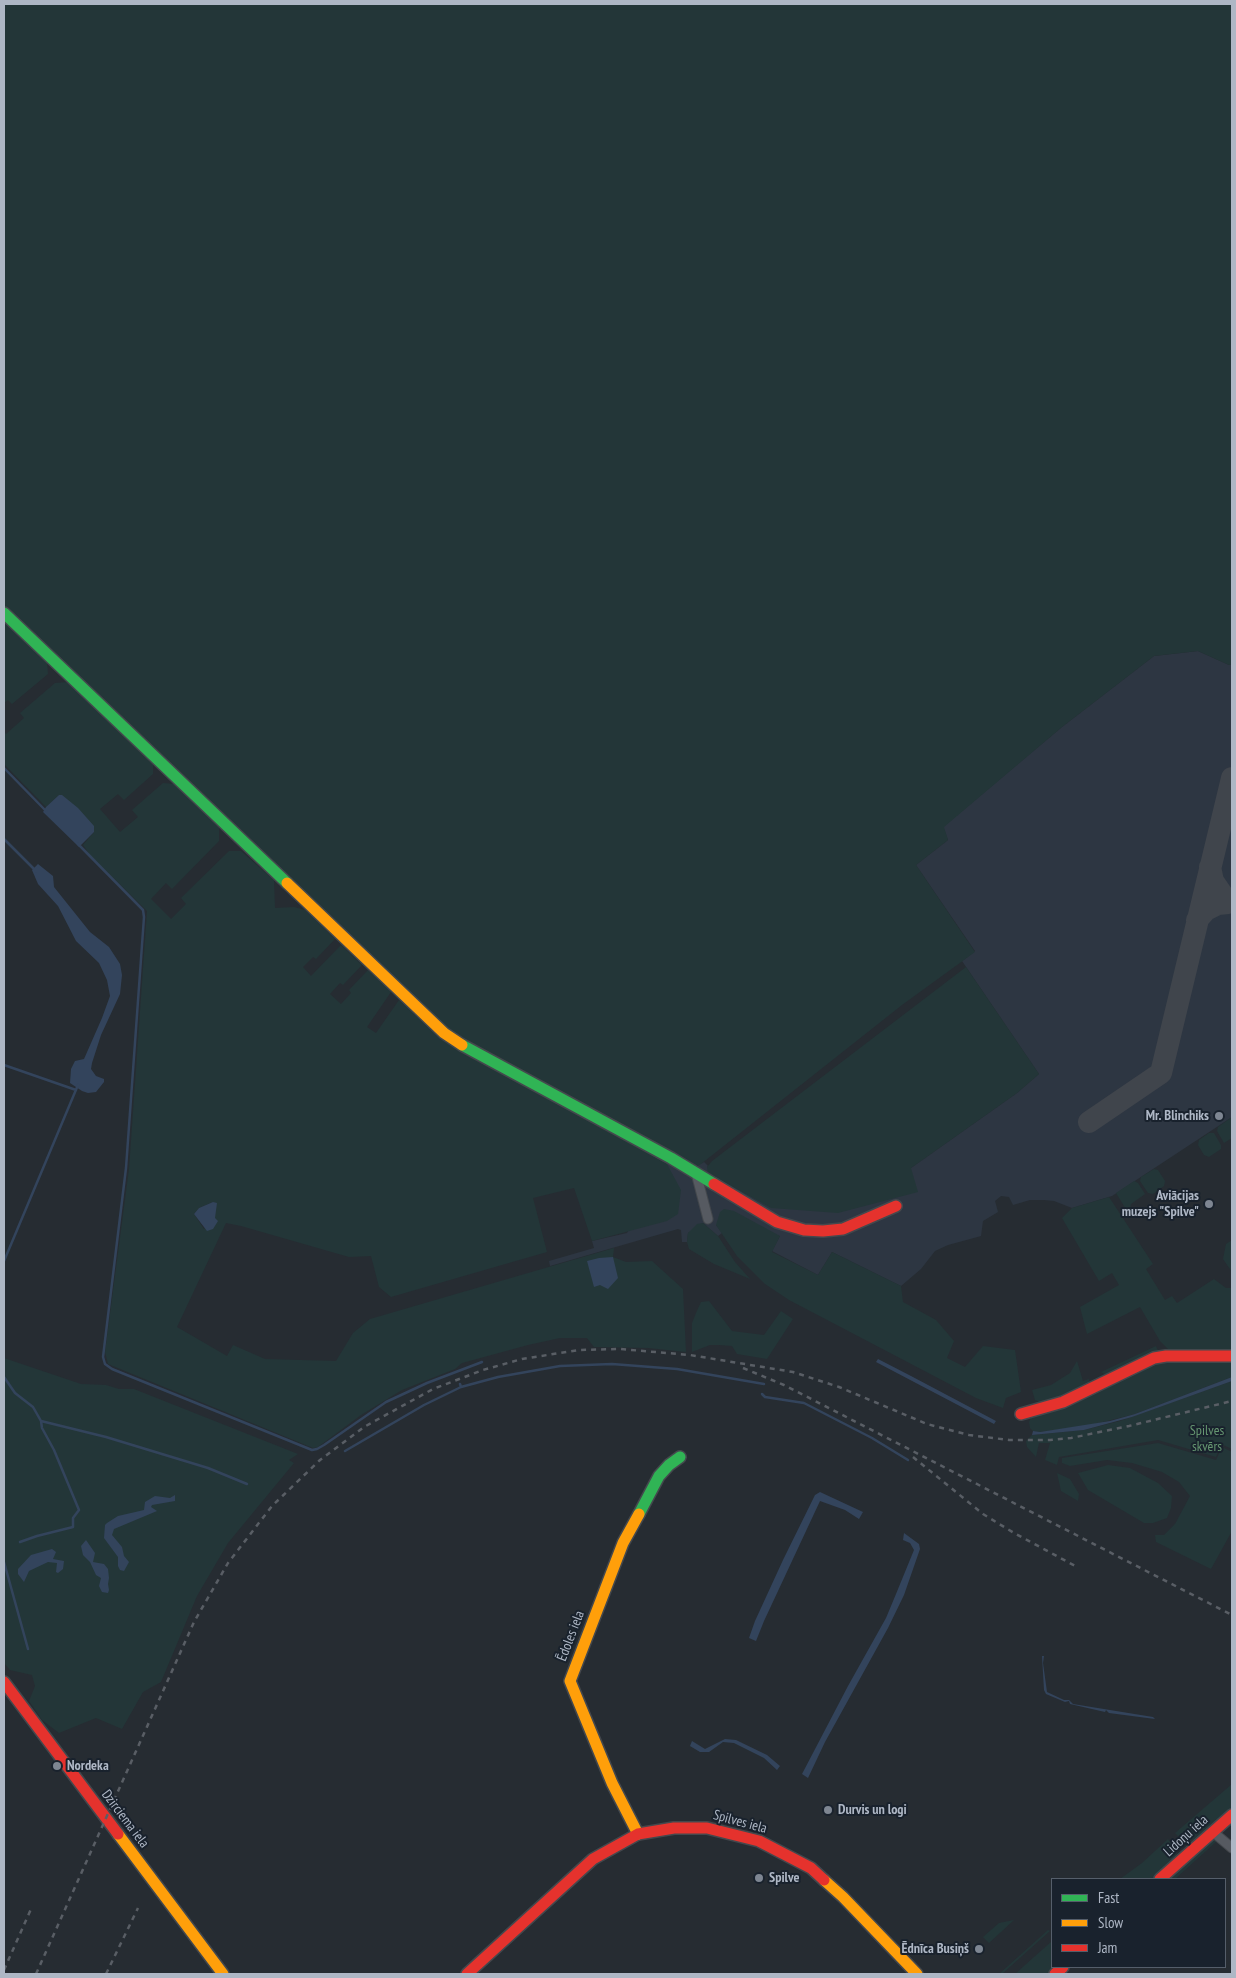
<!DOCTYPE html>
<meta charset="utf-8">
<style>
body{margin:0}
#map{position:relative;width:1236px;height:1978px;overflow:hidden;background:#262c32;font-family:"PT Sans Narrow",sans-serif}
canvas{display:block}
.frame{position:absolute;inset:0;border:5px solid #aeb7c5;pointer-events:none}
.legend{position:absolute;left:1051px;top:1878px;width:175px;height:90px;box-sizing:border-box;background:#19222d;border:1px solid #555e6a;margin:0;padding:6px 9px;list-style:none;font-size:15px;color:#aeb7c5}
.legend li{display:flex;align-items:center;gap:10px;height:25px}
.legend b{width:25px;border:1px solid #555e6a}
</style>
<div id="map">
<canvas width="1236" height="1978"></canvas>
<div class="frame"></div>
<ul class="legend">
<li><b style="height:6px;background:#30b455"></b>Fast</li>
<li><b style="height:6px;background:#ff9f0a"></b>Slow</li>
<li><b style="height:6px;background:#e5322d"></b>Jam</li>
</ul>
</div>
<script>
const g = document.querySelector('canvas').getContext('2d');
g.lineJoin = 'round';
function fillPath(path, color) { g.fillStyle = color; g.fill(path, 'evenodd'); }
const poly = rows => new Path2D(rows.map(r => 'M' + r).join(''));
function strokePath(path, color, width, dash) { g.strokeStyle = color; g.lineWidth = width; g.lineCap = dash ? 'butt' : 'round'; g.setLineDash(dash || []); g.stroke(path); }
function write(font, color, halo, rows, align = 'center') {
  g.font = font + ' "PT Sans Narrow",sans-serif'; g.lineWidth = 4; g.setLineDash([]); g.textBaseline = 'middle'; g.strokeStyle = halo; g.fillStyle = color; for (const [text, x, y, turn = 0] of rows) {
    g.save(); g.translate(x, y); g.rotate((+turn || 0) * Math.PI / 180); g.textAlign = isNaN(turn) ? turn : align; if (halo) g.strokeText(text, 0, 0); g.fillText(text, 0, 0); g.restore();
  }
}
const airport = poly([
 [1198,651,1229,665,1232,664,1232,1117,1112,1196,1072,1208,1054,1201,1044,1200,1030,1200,1013,1205,1009,1197,1001,1196,995,1201,998,1212,983,1221,981,1236,948,1245,935,1251,921,1269,901,1286,832,1252,818,1275,772,1251,780,1236,716,1225,722,1233,718,1236,703,1223,688,1233,687,1242,682,1242,681,1230,678,1229,550,1266,549,1261,594,1248,592,1241,627,1233,667,1164,647,1153,654,1142,697,1166,704,1162,708,1166,707,1167,911,1168,1017,1093,1039,1074,962,961,975,951,916,865,948,840,943,827,1062,727,1154,656]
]);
const green = poly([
 [4,4,1232,4,1232,664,1229,665,1198,651,1154,656,1062,727,944,827,948,840,916,865,975,952,902,1005,701,1164,697,1166,689,1162,470,1045,443,1024,18,621,4,605],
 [4,620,47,663,48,674,12,704,8,700,4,703],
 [68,682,153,764,153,774,124,800,118,794,100,809,120,832,138,817,132,810,163,783,174,784,219,827,219,841,172,889,166,883,151,899,171,919,186,904,181,898,229,851,241,851,274,880,275,908,294,907,305,910,335,939,316,959,313,957,303,967,311,976,341,945,362,965,343,985,340,983,330,994,341,1004,351,993,349,990,368,970,391,992,367,1027,376,1033,399,1000,435,1034,462,1053,537,1092,667,1164,681,1190,678,1214,667,1221,592,1241,574,1188,533,1198,547,1252,391,1297,379,1287,371,1256,349,1257,241,1226,226,1223,177,1327,227,1356,233,1345,265,1359,336,1361,353,1333,370,1319,614,1248,613,1257,626,1262,652,1261,683,1289,686,1352,648,1348,594,1347,587,1338,560,1338,528,1345,462,1363,455,1369,402,1390,361,1415,318,1447,313,1448,108,1364,105,1352,129,1169,147,911,90,855,83,845,94,832,59,795,46,807,4,764,4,732,6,734,24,718,20,713,55,683],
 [213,1202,215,1218,204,1229,194,1214,199,1208],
 [966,967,1039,1074,1017,1093,911,1168,918,1192,838,1213,771,1208,708,1173,707,1167,712,1161],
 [1232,1117,1232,1138,1224,1143,1217,1131,1218,1127],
 [1209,1133,1214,1133,1221,1145,1221,1149,1209,1157,1204,1155,1198,1145,1199,1140],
 [1154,1169,1158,1170,1165,1181,1164,1186,1153,1194,1148,1193,1140,1181,1141,1177],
 [1134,1181,1138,1183,1145,1194,1131,1204,1130,1209,1127,1211,1116,1193],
 [1109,1197,1153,1264,1146,1269,1165,1300,1172,1296,1177,1303,1214,1279,1226,1288,1232,1288,1232,1351,1171,1352,1160,1341,1140,1307,1087,1334,1080,1307,1119,1285,1112,1273,1099,1281,1062,1218,1072,1208],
 [724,1209,734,1211,780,1236,772,1252,818,1275,832,1252,901,1286,903,1302,936,1320,954,1341,947,1358,965,1367,983,1346,1015,1350,1021,1392,1006,1398,1003,1408,976,1398,789,1300,765,1284,737,1256,716,1225,720,1212],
 [703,1223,718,1236,735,1262,750,1279,714,1264,689,1249,687,1242,688,1233,697,1224],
 [1232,1240,1232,1272,1223,1259,1226,1244],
 [709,1301,732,1331,764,1335,781,1311,793,1319,767,1359,737,1354,732,1346,719,1345,710,1345,692,1352,692,1323,696,1313,701,1302],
 [1156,1346,1159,1353,1106,1375,1101,1372],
 [4,1358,81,1384,106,1385,119,1389,134,1389,298,1454,289,1460,294,1463,228,1543,197,1596,161,1682,143,1692,122,1729,96,1718,59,1733,42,1720,29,1701,35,1686,32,1675,10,1670,4,1663],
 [1232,1360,1232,1377,1135,1414,1087,1426,1040,1432,1033,1431,1030,1428,1029,1422,1031,1418,1126,1373,1165,1361],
 [1077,1361,1083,1381,1089,1379,1089,1383,1054,1400,1042,1403,1035,1400,1032,1390,1051,1385,1070,1373],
 [1232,1381,1232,1449,1221,1444,1216,1457,1158,1440,1059,1457,1057,1465,1045,1460,1050,1443,1039,1443,1036,1457,1027,1447,1026,1441,1032,1435,1084,1430,1120,1421],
 [1158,1443,1216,1460,1222,1447,1232,1452,1232,1531,1211,1569,1156,1542,1155,1535,1164,1535,1175,1524,1190,1496,1179,1482,1162,1472,1132,1463,1107,1460,1070,1466,1062,1463,1062,1458],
 [1108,1465,1130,1468,1158,1483,1172,1496,1171,1508,1167,1518,1153,1523,1144,1523,1088,1490,1078,1473],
 [1057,1473,1070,1479,1079,1494,1078,1501,1061,1491],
 [1232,1784,1232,1809,1195,1842,1186,1842,1178,1836,1175,1833],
 [1168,1839,1176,1850,1177,1857,1154,1879,1120,1879,1142,1863],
 [1212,1840,1217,1841,1175,1879,1167,1879],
 [1014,1920,989,1943,983,1937,999,1923],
 [1048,1930,1050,1931,1002,1974,999,1974],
 [1052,1941,1052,1967,1056,1967,1048,1974,1015,1974]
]);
const water = poly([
 [59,795,62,795,78,808,94,826,94,832,79,847,43,812,46,807],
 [38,864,53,876,54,887,90,932,109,947,120,964,122,975,120,994,101,1035,92,1063,91,1069,96,1076,104,1079,104,1082,96,1092,88,1093,82,1091,70,1083,71,1069,75,1061,84,1059,102,1018,110,996,107,980,99,963,76,941,58,906,38,884,32,870],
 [213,1202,217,1203,215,1218,218,1221,213,1229,207,1231,194,1214,199,1208],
 [613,1257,618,1278,608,1289,600,1285,594,1287,587,1261,599,1258],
 [878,1359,911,1376,996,1421,994,1424,876,1362],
 [1232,1377,1232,1381,1132,1417,1084,1430,1032,1435,1033,1431,1040,1432,1110,1421,1135,1414],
 [820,1492,863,1512,859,1519,845,1510,820,1501,764,1621,756,1641,749,1638,755,1621,783,1560,815,1495],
 [175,1495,175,1501,152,1505,151,1507,157,1511,114,1529,112,1535,122,1547,124,1556,129,1562,124,1571,120,1570,118,1566,118,1557,104,1538,105,1525,107,1523,118,1516,144,1510,145,1502,155,1496,170,1498],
 [904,1533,919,1544,920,1549,904,1595,888,1628,825,1742,808,1778,802,1774,848,1686,886,1618,896,1594,914,1550,910,1543,903,1540],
 [86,1540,95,1553,93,1562,104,1564,108,1569,109,1578,108,1584,109,1590,108,1593,102,1592,99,1586,101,1578,96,1575,90,1562,83,1555,81,1546],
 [52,1549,56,1552,53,1559,64,1561,63,1569,58,1573,56,1572,57,1563,48,1562,29,1571,24,1582,18,1574,18,1569,31,1555],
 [1042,1656,1044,1656,1043,1663,1047,1692,1064,1700,1069,1700,1073,1704,1153,1717,1155,1719,1109,1713,1106,1710,1105,1712,1070,1704,1069,1701,1065,1702,1046,1694,1044,1690],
 [725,1739,736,1740,767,1755,780,1766,777,1770,764,1758,734,1743,723,1742,709,1752,700,1752,690,1746,692,1741,705,1749]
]);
const stream = poly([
 [4,768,46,811],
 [4,839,36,871],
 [78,844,143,910,144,917,126,1168,103,1357,105,1364,112,1369,312,1450,317,1449,324,1445,386,1402,427,1383,482,1362],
 [4,1065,76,1090],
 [4,1261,78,1085],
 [4,1377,15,1393,33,1407,41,1421,106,1437,208,1468,247,1484],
 [461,1387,498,1377,560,1366,612,1364,677,1369,764,1384],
 [762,1394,765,1397,804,1403,872,1438,908,1460],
 [345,1451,424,1405,461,1387,460,1384],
 [20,1542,37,1536,73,1527,73,1518,79,1510,54,1450,42,1428,41,1421],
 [4,1562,28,1649]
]);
const taxiway = poly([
 [1197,920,1206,910,1218,904,1228,903,1213,881,1210,867],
 [1089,1122,1161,1073,1232,778]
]);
const street = poly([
 [696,1173,708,1219],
 [1213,1832,1232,1848]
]);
const fast = poly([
 [4,613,287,883],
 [462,1045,671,1158,714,1184],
 [639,1514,659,1476,669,1465,680,1457]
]);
const slow = poly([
 [287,883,444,1033,462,1045],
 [118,1834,223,1974],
 [638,1834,612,1783,570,1681,623,1543,639,1514],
 [824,1880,843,1897,917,1974]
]);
const jam = poly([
 [714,1184,777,1222,804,1230,823,1231,843,1229,896,1206],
 [1021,1414,1063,1402,1154,1358,1166,1356,1232,1356],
 [4,1682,118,1834],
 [1160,1879,1232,1815],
 [467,1974,593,1859,638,1834,674,1828,707,1828,759,1841,811,1868,824,1880],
 [1055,1974,1063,1967]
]);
const rail = poly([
 [743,1368,784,1385,1232,1615],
 [913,1457,983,1514,1014,1533,1077,1567],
 [4,1970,31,1909],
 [36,1974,194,1622,228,1563,272,1506,320,1460,364,1427,433,1389,483,1370,522,1359,579,1350,620,1349,690,1355,793,1372,839,1387,927,1424,969,1435,1009,1440,1050,1440,1071,1438,1129,1426,1232,1401],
 [106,1974,138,1908]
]);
const markers = [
 [1219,1116,5,"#7e8692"],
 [1209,1204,5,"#7e8692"],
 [57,1766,5,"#7e8692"],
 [828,1810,5,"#7e8692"],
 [759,1878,5,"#7e8692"],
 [979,1949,5,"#7e8692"]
];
const poiNames = [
 ["Mr. Blinchiks",1209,1116],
 ["Aviācijas",1199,1196],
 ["muzejs \"Spilve\"",1199,1212],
 ["Nordeka",67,1766,"left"],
 ["Durvis un logi",838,1810,"left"],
 ["Spilve",769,1878,"left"],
 ["Ēdnīca Busiņš",969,1949]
];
const parkNames = [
 ["Spilves",1207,1431],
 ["skvērs",1207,1447]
];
const streetNames = [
 ["Ēdoles iela",571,1636,-69],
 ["Dzirciema iela",125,1819,53],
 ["Spilves iela",740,1822,15],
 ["Lidoņu iela",1186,1836,-42]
];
fillPath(airport, '#2d3642');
fillPath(green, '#233638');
fillPath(water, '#33445c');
strokePath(stream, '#33445c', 2.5);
strokePath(taxiway, '#40454c', 22);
strokePath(street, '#44484d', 11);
strokePath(fast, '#44484d', 14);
strokePath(slow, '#44484d', 14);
strokePath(jam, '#44484d', 14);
strokePath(street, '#565a61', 9);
strokePath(fast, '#30b455', 11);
strokePath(slow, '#ff9f0a', 11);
strokePath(jam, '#e5322d', 11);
strokePath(rail, '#595e65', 2.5, [5, 5]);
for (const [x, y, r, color] of markers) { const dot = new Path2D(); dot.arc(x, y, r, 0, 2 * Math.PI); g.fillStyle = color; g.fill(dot); strokePath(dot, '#19222d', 2); }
write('bold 14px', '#aeb7c5', '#19222d', poiNames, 'right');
write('14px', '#669671', '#19222d', parkNames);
write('14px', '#aeb7c5', '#19222d', streetNames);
</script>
